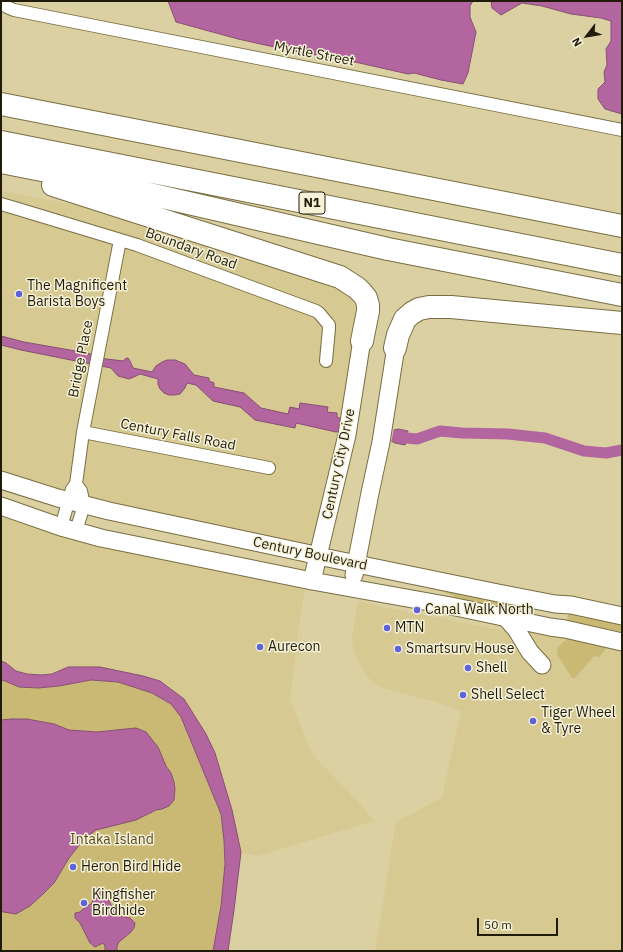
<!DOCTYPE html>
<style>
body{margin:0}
#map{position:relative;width:623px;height:952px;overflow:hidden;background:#dbd0a1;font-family:"IBM Plex Sans",sans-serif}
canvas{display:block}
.frame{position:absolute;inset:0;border:2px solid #201c09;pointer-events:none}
.north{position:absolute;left:567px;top:16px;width:40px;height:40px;-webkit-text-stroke:3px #f6f1d9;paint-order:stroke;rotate:239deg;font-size:11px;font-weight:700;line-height:16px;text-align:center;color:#201c09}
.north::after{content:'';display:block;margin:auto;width:14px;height:18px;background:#201c09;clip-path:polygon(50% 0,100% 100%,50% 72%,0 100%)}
.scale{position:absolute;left:477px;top:918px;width:81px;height:18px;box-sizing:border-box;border:2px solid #201c09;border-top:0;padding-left:5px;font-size:12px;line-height:14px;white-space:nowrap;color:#201c09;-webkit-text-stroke:3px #f6f1d9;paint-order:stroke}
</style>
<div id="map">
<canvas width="623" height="952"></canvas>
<div class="frame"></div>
<div class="north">N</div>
<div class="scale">50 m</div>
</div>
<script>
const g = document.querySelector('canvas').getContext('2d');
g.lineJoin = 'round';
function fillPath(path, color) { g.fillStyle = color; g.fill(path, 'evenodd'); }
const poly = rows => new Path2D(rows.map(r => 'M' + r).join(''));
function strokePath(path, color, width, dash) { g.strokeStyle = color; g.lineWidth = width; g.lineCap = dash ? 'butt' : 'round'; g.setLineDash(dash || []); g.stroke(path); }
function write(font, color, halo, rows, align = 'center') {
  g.font = font + ' "IBM Plex Sans",sans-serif'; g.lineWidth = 3; g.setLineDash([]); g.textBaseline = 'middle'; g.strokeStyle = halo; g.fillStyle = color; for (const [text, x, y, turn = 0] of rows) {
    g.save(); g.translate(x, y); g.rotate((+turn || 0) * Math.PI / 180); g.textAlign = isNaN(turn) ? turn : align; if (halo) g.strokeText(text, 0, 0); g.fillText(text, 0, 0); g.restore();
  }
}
const built = poly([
 [1,191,80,206,341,290,350,298,355,306,357,317,351,340,351,350,353,357,339,433,313,546,110,507,1,473],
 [1,516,38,529,99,545,305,590,300,616,290,700,313,755,358,802,374,821,257,856,241,852,232,810,215,753,206,734,184,699,160,681,143,676,100,667,68,667,52,674,41,675,27,674,16,671,6,663,1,661],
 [358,602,493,629,539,632,622,648,622,951,375,951,396,822,442,798,461,711,436,702,383,688,373,683,365,673,358,660,353,648,352,638]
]);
const green = poly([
 [378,573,472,596,515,605,513,614,487,610,439,590,377,577],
 [568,613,622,624,622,632,567,621],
 [569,638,609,645,599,657,594,656,575,678,572,678,557,654,558,648,562,643],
 [1,680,5,681,19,687,38,688,59,686,91,680,118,682,152,693,171,704,182,717,221,814,224,840,225,864,221,906,213,951,1,951]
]);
const water = poly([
 [168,1,473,1,470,6,470,17,476,32,468,73,463,84,441,80,414,73,408,74,355,62,288,50,238,39,176,22,168,1],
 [491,1,622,1,622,114,605,109,598,99,598,89,605,82,604,72,607,65,606,49,611,41,611,21,601,18,571,14,542,6,522,3,501,15,492,8,491,1],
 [1,336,24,342,87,353,106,359,124,361,125,359,127,358,128,358,130,361,133,368,152,372,156,366,162,362,167,360,175,360,185,364,194,375,209,378,209,381,214,383,214,387,244,393,261,408,288,414,290,407,299,409,300,403,328,407,327,412,337,413,337,417,342,419,394,430,398,429,408,431,405,445,395,443,391,441,340,431,336,432,296,423,295,428,255,420,240,407,213,401,196,385,187,383,185,388,180,394,175,395,169,395,164,393,160,389,158,384,158,379,140,374,134,377,129,379,118,376,111,368,21,350,1,345,1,336],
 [1,661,6,663,16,671,27,674,41,675,52,674,68,667,100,667,143,676,160,681,184,699,206,734,215,753,232,810,241,852,234,910,228,951,213,951,221,906,225,864,224,840,221,814,181,717,171,704,152,693,118,682,91,680,59,686,38,688,19,687,5,681,1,680,1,661],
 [12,719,27,719,54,724,69,730,97,732,136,728,146,732,158,747,166,766,171,773,174,782,175,789,174,800,169,806,162,809,156,810,136,820,96,830,84,839,69,858,54,883,44,893,30,906,16,914,3,912,1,910,1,720,12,719],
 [100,887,104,890,113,909,116,913,120,916,130,918,135,923,134,928,131,932,119,942,117,946,117,951,105,951,105,946,103,943,95,947,90,943,80,923,75,918,75,913,80,912,83,909,92,903,94,895,97,890,100,887]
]);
const pier = poly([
 [343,417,394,428,391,443,340,433]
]);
const canal = poly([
 [406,438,417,439,440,431,462,433,508,434,545,438,584,451,606,453,622,450]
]);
const street = poly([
 [1,3,7,7,14,10,622,130],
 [1,204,18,209,137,245,316,311,319,313,329,325,329,328,326,361],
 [83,432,269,468],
 [61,527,72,489,76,484,83,432,120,240],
 [76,531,84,505,81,491,76,484]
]);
const secondary = poly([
 [1,480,58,498,109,511,306,553,318,556,498,593,555,604,571,605,622,616],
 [1,506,61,527,101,538,312,581,451,606,550,627,565,629,622,642],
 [354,575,370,493,381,442,395,353],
 [312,581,347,435,361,346],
 [506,618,516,629,530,652,542,665]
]);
const highway = poly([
 [1,104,622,226],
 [1,142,622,265],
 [1,162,67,175,388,249,622,295],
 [53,185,340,277,357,288,362,293,366,298,368,305,368,311,362,341],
 [395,348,398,335,405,319,412,313,419,309,429,307,451,307,622,323]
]);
const markers = [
 [19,294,4,"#5d63db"],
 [417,610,4,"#5d63db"],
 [387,628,4,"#5d63db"],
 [260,647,4,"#5d63db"],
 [398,649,4,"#5d63db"],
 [468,668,4,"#5d63db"],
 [463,695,4,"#5d63db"],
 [533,721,4,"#5d63db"],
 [73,867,4,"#5d63db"],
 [84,903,4,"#5d63db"]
];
const shields = [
 [312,203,26]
];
const shieldNames = [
 ["N1",312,203]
];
const streetNames = [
 ["Myrtle Street",314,54,11],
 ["Boundary Road",191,249,20],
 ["Bridge Place",81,359,-79],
 ["Century Falls Road",178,435,11],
 ["Century City Drive",339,464,-78],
 ["Century Boulevard",310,554,12]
];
const poiNames = [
 ["The Magnificent",27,286],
 ["Barista Boys",27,302],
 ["Canal Walk North",425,610],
 ["MTN",395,628],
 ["Aurecon",268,647],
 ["Smartsurv House",406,649],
 ["Shell",476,668],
 ["Shell Select",471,695],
 ["Tiger Wheel",541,713],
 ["& Tyre",541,729],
 ["Heron Bird Hide",81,867],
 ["Kingfisher",92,895],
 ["Birdhide",92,911]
];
const parkNames = [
 ["Intaka Island",112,840]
];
fillPath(built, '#d6c992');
fillPath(green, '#c9b974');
fillPath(water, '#b365a0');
strokePath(water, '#874f73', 1);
fillPath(pier, '#dbd0a1');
strokePath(canal, '#b365a0', 11);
strokePath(street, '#796e42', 14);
strokePath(secondary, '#796e42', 19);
strokePath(highway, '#796e42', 24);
strokePath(street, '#fff', 12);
strokePath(secondary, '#fff', 17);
strokePath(highway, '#fff', 22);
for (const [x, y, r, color] of markers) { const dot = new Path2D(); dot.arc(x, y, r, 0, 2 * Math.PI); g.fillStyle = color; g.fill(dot); strokePath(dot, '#f6f1d9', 1.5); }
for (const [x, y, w] of shields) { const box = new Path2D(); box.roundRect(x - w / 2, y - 11, w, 22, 3); g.fillStyle = '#f6f1d9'; g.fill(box); strokePath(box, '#201c09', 1); }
write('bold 13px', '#201c09', null, shieldNames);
write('14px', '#201c09', '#f6f1d9', streetNames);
write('14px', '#201c09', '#f6f1d9', poiNames, 'left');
write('14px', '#544a20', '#f6f1d9', parkNames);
</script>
